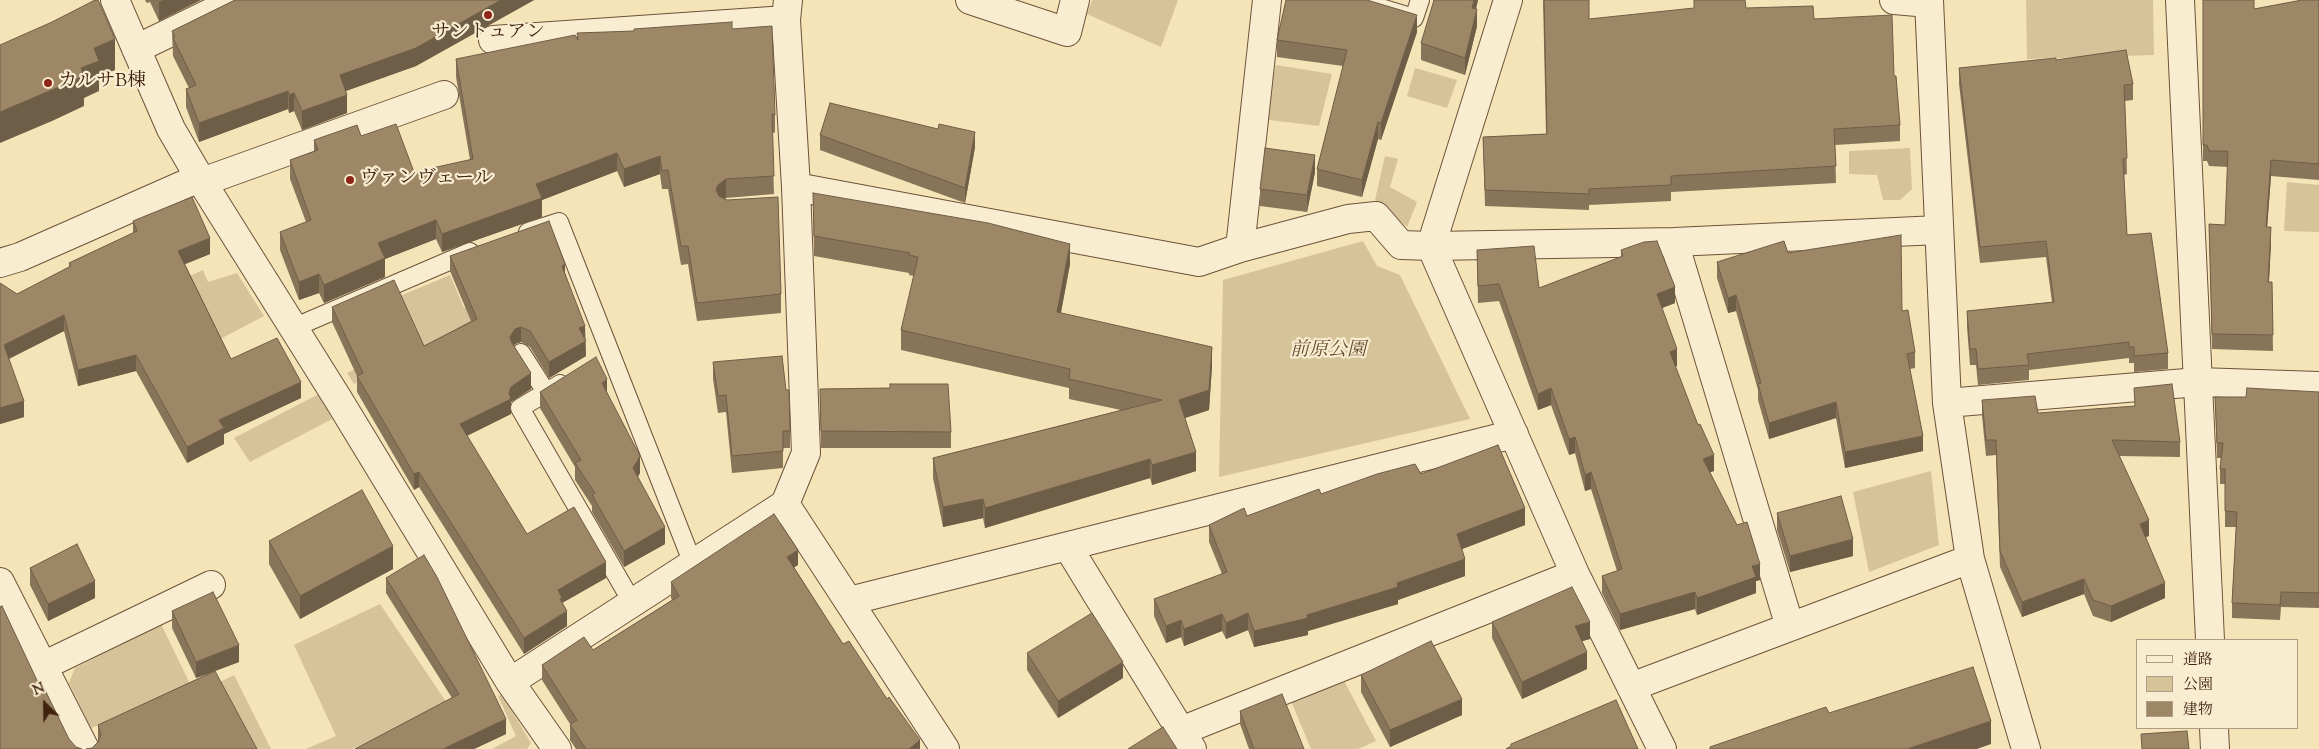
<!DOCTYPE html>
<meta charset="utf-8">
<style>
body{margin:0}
#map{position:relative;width:2319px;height:749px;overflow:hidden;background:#f5e4b7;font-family:"Sorts Mill Goudy","Noto Serif JP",serif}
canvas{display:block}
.legend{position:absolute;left:2136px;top:639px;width:162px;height:90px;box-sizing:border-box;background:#f8edd0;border:1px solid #ae9c83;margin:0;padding:6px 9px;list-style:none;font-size:15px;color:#40220f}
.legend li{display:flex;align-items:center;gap:10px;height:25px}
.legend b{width:25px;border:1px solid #ae9c83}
.north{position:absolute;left:20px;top:679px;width:50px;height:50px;-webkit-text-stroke:4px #f8edd0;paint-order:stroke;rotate:337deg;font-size:14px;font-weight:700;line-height:20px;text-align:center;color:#40220f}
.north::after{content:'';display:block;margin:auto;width:18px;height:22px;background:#40220f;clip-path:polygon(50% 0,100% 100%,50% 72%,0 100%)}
</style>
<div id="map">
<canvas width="2319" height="749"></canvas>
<ul class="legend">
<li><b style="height:6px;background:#f8edd0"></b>道路</li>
<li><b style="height:14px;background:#d6c39a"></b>公園</li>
<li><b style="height:14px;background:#9e8766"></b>建物</li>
</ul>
<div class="north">N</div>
</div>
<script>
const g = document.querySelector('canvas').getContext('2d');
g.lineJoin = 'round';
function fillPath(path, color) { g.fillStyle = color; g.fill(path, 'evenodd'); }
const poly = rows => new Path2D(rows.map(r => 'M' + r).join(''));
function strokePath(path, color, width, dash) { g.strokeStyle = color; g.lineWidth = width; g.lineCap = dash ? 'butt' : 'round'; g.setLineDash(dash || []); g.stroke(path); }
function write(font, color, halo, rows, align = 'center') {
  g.font = font + ' "Sorts Mill Goudy","Noto Serif JP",serif'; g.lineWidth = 4.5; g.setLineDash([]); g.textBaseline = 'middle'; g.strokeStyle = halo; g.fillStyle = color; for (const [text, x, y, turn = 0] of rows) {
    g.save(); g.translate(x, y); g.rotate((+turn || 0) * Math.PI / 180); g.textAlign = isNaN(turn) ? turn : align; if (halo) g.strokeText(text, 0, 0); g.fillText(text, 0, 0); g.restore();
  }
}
const green = poly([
 [1092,0,1178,0,1161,47,1087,14],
 [2026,0,2153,0,2154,55,2027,59],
 [1276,65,1332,74,1319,126,1269,120,1264,108],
 [1415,68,1457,80,1447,108,1407,96],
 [1910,148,1912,189,1900,200,1883,200,1877,175,1849,174,1849,151],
 [1385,156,1398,159,1390,187,1417,202,1407,227,1375,200],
 [2287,182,2319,185,2319,232,2284,231],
 [1363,241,1377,266,1400,275,1470,419,1219,477,1223,280],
 [203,270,208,282,237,273,264,316,165,368,143,296],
 [450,275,464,308,484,301,493,320,411,353,354,384,347,373,418,338,400,296],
 [319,394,332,419,250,462,234,438],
 [1931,471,1939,545,1869,572,1853,492],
 [380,604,449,706,352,749,306,749,336,736,294,645],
 [161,624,192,688,91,728,69,683,75,668],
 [234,675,271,749,255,749,220,682],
 [1343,679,1376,741,1358,749,1311,749,1291,701],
 [502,694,531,743,527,749,492,749,516,736,498,696]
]);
const lane = poly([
 [1354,0,1414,18,1420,0],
 [528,232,559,222,693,564],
 [293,328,470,252],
 [521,353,546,392],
 [560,384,520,408,632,602]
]);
const street = poly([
 [115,0,171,129,202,182,338,399,510,682,557,749],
 [970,0,1067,32,1075,0],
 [1508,0,1431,246,1575,574,1662,749],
 [1894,0,1929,3],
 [1929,0,1947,403,1970,559,2026,749],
 [2180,0,2210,640],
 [493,40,786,20],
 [136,49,237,0],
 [202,182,444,95],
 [796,187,1199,262,1240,248,1267,0],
 [1674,242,1790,627],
 [1240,248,1348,219,1376,216,1401,245,1431,246,1674,242,1939,230],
 [0,263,20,257,199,178],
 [1947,403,2198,382,2319,386],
 [785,504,945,749],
 [1068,547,1192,749],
 [0,582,85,749],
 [849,601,1514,434],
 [43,666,211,585],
 [510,682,785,504,806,453,796,187,786,20,788,0],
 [1631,687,1970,559],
 [2214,728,2215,749],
 [1181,731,1575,574]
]);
const wall = poly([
 [145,0,201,0,159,21,150,2,147,3],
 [235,0,534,0,416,66,346,91,347,113,302,130,294,111,289,113,288,109,199,142,186,107,186,89,189,88,173,56,172,31],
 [1478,0,1476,9,1477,26,1465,75,1421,60,1421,43],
 [1543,0,1589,19,1746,8,1814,19,1894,76,1900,125,1900,141,1835,145,1836,183,1671,192,1671,201,1589,205,1589,210,1485,206,1483,137,1546,134],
 [2203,0,2254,9,2319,0,2319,180,2271,176,2267,227,2271,243,2269,282,2272,282,2273,351,2212,349,2209,224,2225,225,2228,167,2209,166,2207,161,2203,161],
 [732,29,775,115,775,133,772,132,774,194,726,198,724,199,781,294,781,313,697,321,688,264,681,265,668,189,662,189,660,174,624,187,617,171,542,200,542,217,442,252,436,239,385,259,385,277,324,303,319,293,299,300,280,250,280,232,306,222,290,179,290,160,314,151,314,140,361,136,414,172,470,160,456,77,456,59,577,39,577,33],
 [1417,32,1381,140,1378,139,1362,197,1317,186,1317,169,1343,66,1277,57,1277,40],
 [2056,60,2133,84,2133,100,2125,101,2127,174,2124,175,2127,235,2168,353,2168,369,2134,372,2134,363,2129,363,2129,358,2029,370,2029,380,1978,385,1976,365,1970,365,1967,327,1967,311,2052,302,2046,257,1980,263,1959,84,1959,68],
 [820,135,975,147,965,203,820,150],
 [1315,172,1307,212,1260,206,1260,189],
 [813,193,1070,264,1061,313,1212,366,1209,410,1185,418,1196,471,1152,485,1150,478,985,528,983,518,943,527,933,478,933,458,1121,410,1069,399,1069,388,901,350,901,330,914,276,909,275,909,273,814,256],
 [133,221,210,254,185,264,231,359,301,398,224,434,224,444,187,463,136,371,78,386,64,331,9,359,24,417,0,424,0,283,17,294,69,267,69,263,133,233],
 [1477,250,1539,288,1621,257,1621,250,1675,303,1662,308,1677,366,1675,367,1714,471,1710,472,1760,580,1756,581,1756,593,1697,615,1695,609,1620,630,1602,593,1602,576,1617,571,1591,489,1585,491,1575,453,1569,455,1551,405,1538,410,1499,301,1478,303],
 [1788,253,1902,311,1915,352,1915,368,1910,369,1923,451,1845,468,1836,418,1769,439,1758,400,1758,390,1736,311,1728,313,1717,278,1717,262],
 [450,256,565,273,585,340,586,356,549,378,530,347,521,342,515,344,514,346,531,389,511,402,511,414,467,436,527,534,606,578,562,603,567,626,524,654,419,487,414,490,357,392,357,376,332,322,332,307,424,346,471,321,450,271],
 [713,362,790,431,790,448,783,448,783,468,732,473,726,412,718,413,713,379],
 [890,388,951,432,951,448,821,448,820,389],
 [540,392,607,393,640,473,638,476,665,544,624,567,592,512,592,506,575,480,575,467,540,408],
 [2319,392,2319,608,2281,607,2280,620,2232,618,2232,603,2236,527,2225,527,2225,484,2220,484,2220,469,2221,458,2217,458,2215,397,2246,397],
 [1982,400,2038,413,2180,442,2180,457,2119,456,2149,536,2146,537,2165,598,2111,622,2093,616,2084,594,2022,617,2000,567,1996,455,1986,456,1982,416],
 [1421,474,1525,525,1462,549,1465,576,1398,600,1398,604,1308,631,1308,635,1254,647,1248,630,1226,639,1222,631,1184,646,1181,637,1166,643,1154,616,1154,599,1222,574,1209,542,1209,525,1247,516,1321,494],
 [1777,513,1853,556,1790,572,1777,530],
 [269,541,393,569,300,619,269,564],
 [798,565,794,567,843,644,920,749,576,749,570,740,570,724,542,680,542,665,593,650,672,600,671,598,671,582],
 [30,568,95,598,48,621,30,585],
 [386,578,506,734,474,749,355,749,452,698,386,593],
 [172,611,239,662,215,671,92,748,98,742,98,725,210,673,196,678,172,628],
 [1492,622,1590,639,1582,641,1587,669,1522,699,1492,638],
 [1027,653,1123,678,1058,718,1027,670],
 [1361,675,1462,715,1390,747,1361,692],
 [1240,711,1304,749,1249,749,1240,724]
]);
const shadedWall = poly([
 [164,0,201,0,159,21,159,2],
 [501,0,534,0,416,66,340,93,340,75],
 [1474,0,1478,0,1472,25,1472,8],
 [1477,9,1477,26,1465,75,1465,58],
 [1417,15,1417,32,1381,140,1381,123],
 [115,39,115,70,99,77,99,91,84,98,84,106,52,121,0,143,0,112,94,48],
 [288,91,288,109,199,142,199,123],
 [294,93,294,111,289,113,289,95],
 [347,95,347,113,302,130,302,111],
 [1378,122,1378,139,1362,197,1362,180],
 [975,132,975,147,965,203,965,188],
 [617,153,617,171,542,200,542,217,442,252,442,234,536,184],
 [1315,155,1315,172,1307,212,1307,195],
 [660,156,660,174,624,187,624,169],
 [2271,160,2271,176,2266,243,2266,227],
 [726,179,726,198,718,203,716,190,718,185],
 [436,220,436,239,385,259,385,277,324,303,324,285,378,243],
 [2271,227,2271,243,2268,298,2268,282],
 [210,238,210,254,178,267,178,251],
 [1070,244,1070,264,1057,332,1057,312],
 [565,264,565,280,562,266],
 [319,274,319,293,299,300,299,282],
 [1675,287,1675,303,1657,310,1657,294],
 [1736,295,1736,311,1728,313,1728,298],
 [64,315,64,331,4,361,4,345],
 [585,326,586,356,549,378,549,362,579,328],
 [521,327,521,342,515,344,510,353,510,337,515,329],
 [1212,347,1212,366,1209,410,1179,420,1179,400],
 [1677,349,1677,366,1670,369,1670,352],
 [136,355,136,371,78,386,78,370],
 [531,373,531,389,511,402,511,414,460,439,460,424,509,393,511,387],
 [607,379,607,395,602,383],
 [301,382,301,398,224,434,224,444,187,463,187,447,219,420],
 [1551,388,1551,405,1538,410,1538,394],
 [24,401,24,417,0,424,0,408],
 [1836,402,1836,418,1769,439,1769,423],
 [1923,436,1923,451,1845,468,1845,452],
 [1575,437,1575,453,1569,455,1569,439],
 [1196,452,1196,471,1152,485,1152,465],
 [1714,455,1714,471,1703,475,1703,459],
 [640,456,640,473,633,485,633,468],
 [1150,459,1150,478,985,528,985,508],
 [419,472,419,487,414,490,414,474],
 [1591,472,1591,489,1585,491,1585,475],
 [983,499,983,518,943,527,943,507],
 [1525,508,1525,525,1457,551,1457,534],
 [2149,520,2149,536,2140,539,2140,524],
 [665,527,665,544,624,567,624,551],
 [1853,539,1853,556,1790,572,1790,556],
 [393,546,393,569,300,619,300,596],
 [798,550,798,565,787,572,787,557],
 [1465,559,1465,576,1398,600,1398,604,1308,631,1308,635,1254,647,1254,631,1307,615],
 [606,562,606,578,562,603,560,615,558,590],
 [1760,564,1760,580,1756,581,1756,593,1697,615,1697,598,1752,566],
 [2084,579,2084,594,2022,617,2022,602],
 [95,581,95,598,48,621,48,604],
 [2165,583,2165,598,2111,622,2111,606],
 [1695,592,1695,609,1620,630,1620,614],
 [567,611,567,626,524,654,524,638],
 [1248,613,1248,630,1226,639,1226,623],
 [1222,614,1222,631,1184,646,1184,629],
 [1181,620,1181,637,1166,643,1166,626],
 [1590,622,1590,639,1575,643,1575,626],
 [239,645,239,662,196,678,196,662],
 [1587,652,1587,669,1522,699,1522,682],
 [1123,662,1123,678,1058,718,1058,701],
 [1462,699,1462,715,1390,747,1390,730],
 [506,719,506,734,474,749,443,749],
 [1991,721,1991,744,1977,749,1907,749],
 [920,740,920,749,909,749]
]);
const building = poly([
 [95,0,98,0,115,39,94,48,99,61,81,68,84,76,52,90,0,112,0,45,52,22,95,0],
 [235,0,501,0,416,48,340,75,347,95,302,111,294,93,289,95,288,91,199,123,186,89,196,85,173,38,175,37,172,31,235,0],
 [1286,0,1367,0,1417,15,1381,123,1378,122,1362,180,1317,169,1347,50,1277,40,1286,0],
 [1434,0,1474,0,1472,8,1477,9,1465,58,1421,43,1434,0],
 [1544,0,1589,0,1589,19,1694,8,1694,0,1745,0,1746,8,1813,6,1814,19,1892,15,1894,76,1896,76,1900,125,1834,129,1836,166,1671,176,1671,185,1589,189,1589,194,1485,190,1483,137,1547,134,1544,0],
 [2203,0,2254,0,2254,9,2302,0,2319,0,2319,164,2271,160,2266,227,2271,227,2268,282,2272,282,2273,335,2212,334,2209,224,2225,225,2228,151,2209,151,2207,145,2203,145,2203,0],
 [732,22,732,29,772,26,775,115,772,114,774,176,726,179,718,185,716,190,719,196,727,200,778,197,781,294,697,303,688,246,681,246,668,170,662,171,660,156,624,169,617,153,536,184,542,198,442,234,436,220,378,243,385,258,324,285,319,274,299,282,280,232,311,220,290,160,318,150,314,140,357,125,361,136,396,124,414,172,473,159,456,59,575,35,578,40,577,33,634,31,634,29,732,22],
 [2126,50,2133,84,2124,85,2127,158,2123,159,2127,235,2151,233,2168,353,2134,356,2134,347,2129,347,2129,342,2027,354,2029,365,1978,369,1976,349,1970,349,1967,311,2054,302,2046,241,1980,247,1959,68,2056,58,2056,60,2126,50],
 [830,103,938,129,939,124,975,132,965,188,820,135,830,103],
 [1265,148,1315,155,1307,195,1260,189,1265,148],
 [813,193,988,223,1070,244,1057,312,1212,347,1209,390,1179,400,1196,452,1152,465,1150,459,985,508,983,499,943,507,933,458,1162,400,1069,379,1070,369,901,330,918,257,909,255,910,253,814,236,813,193],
 [192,197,210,238,178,251,231,359,277,338,301,382,219,420,224,428,187,447,136,355,78,370,64,315,4,345,24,401,0,408,0,283,17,294,71,266,69,263,137,231,133,221,192,197],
 [549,221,565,264,562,266,585,326,579,328,586,341,549,362,530,331,521,327,515,329,510,337,512,343,531,373,511,387,509,393,511,399,460,424,527,534,574,507,606,562,558,590,562,598,560,599,567,611,524,638,419,472,414,474,357,376,363,373,332,307,394,280,424,346,477,319,450,256,549,221],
 [1901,235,1902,311,1908,310,1915,352,1907,354,1923,436,1845,452,1836,402,1769,423,1758,384,1761,383,1736,295,1728,298,1717,262,1784,241,1788,253,1901,235],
 [1657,241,1675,287,1657,294,1677,349,1670,352,1698,425,1700,424,1714,455,1703,459,1737,525,1747,522,1760,564,1752,566,1756,577,1697,598,1695,592,1620,614,1602,576,1622,569,1591,472,1585,475,1575,437,1569,439,1551,388,1538,394,1499,284,1478,286,1477,250,1534,246,1539,288,1623,256,1621,250,1644,242,1657,241],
 [782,356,786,390,789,390,790,431,783,431,783,451,732,456,726,395,718,396,713,362,782,356],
 [596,357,607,379,602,383,640,456,633,468,665,527,624,551,592,495,595,493,575,463,581,460,540,392,596,357],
 [890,384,948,384,951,432,821,431,820,389,890,388,890,384],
 [2172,384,2180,442,2112,440,2149,520,2140,524,2165,583,2111,606,2093,600,2084,579,2022,602,2000,551,1996,440,1986,440,1982,400,2035,396,2038,413,2135,406,2134,388,2172,384],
 [2247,388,2319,392,2319,593,2281,592,2280,605,2232,603,2237,512,2225,511,2225,469,2220,469,2223,443,2217,443,2215,397,2246,397,2247,388],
 [1498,445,1525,508,1457,534,1465,559,1397,583,1398,587,1307,615,1308,618,1254,631,1248,613,1226,623,1222,614,1184,629,1181,620,1166,626,1154,599,1227,572,1209,525,1244,508,1247,516,1319,489,1321,494,1377,474,1415,464,1421,474,1498,445],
 [362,490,393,546,300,596,269,541,362,490],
 [1841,496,1853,539,1790,556,1777,513,1841,496],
 [774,514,798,550,787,557,843,644,849,641,887,699,889,697,920,740,909,749,586,749,570,725,577,720,542,665,584,637,593,650,679,596,671,582,774,514],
 [77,544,95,581,48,604,30,568,77,544],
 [424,555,437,577,506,719,443,749,355,749,459,694,386,578,424,555],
 [1572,587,1590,622,1575,626,1587,652,1522,682,1492,622,1572,587],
 [213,592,239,645,196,662,172,611,213,592],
 [2,606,42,691,45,690,69,739,76,747,82,749,0,749,0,607,2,606],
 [1092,613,1123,662,1058,701,1027,653,1092,613],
 [1431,641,1462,699,1390,730,1361,675,1431,641],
 [1973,667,1991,721,1907,749,1710,749,1710,747,1826,707,1829,713,1973,667],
 [215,671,257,749,86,749,92,748,98,742,101,734,98,725,215,671],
 [1282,694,1304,749,1254,749,1240,711,1282,694],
 [1616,700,1638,749,1506,749,1511,746,1511,744,1616,700],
 [1163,727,1177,749,1128,749,1163,727],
 [2187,731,2189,749,2142,749,2141,734,2187,731]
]);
const markers = [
 [488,15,5,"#8f2418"],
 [48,83,5,"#8f2418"],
 [350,180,5,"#8f2418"]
];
const poiNames = [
 ["サントュアン",488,34,"center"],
 ["カルサB棟",58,83],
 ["ヴァンヴェール",360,180]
];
const parkNames = [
 ["前原公園",1328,352]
];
fillPath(green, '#d6c39a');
strokePath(lane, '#6d5239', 20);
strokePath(street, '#6d5239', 30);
strokePath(lane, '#f8edd0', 18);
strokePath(street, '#f8edd0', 28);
fillPath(wall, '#887458');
fillPath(shadedWall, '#6f5e47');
fillPath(building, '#9e8766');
strokePath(building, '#6f5e47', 1);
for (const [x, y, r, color] of markers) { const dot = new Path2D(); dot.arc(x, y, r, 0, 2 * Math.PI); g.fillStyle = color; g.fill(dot); strokePath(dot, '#f8edd0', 2); }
write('19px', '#40220f', '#f8edd0', poiNames, 'left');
write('italic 19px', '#664a32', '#f8edd0', parkNames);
</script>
